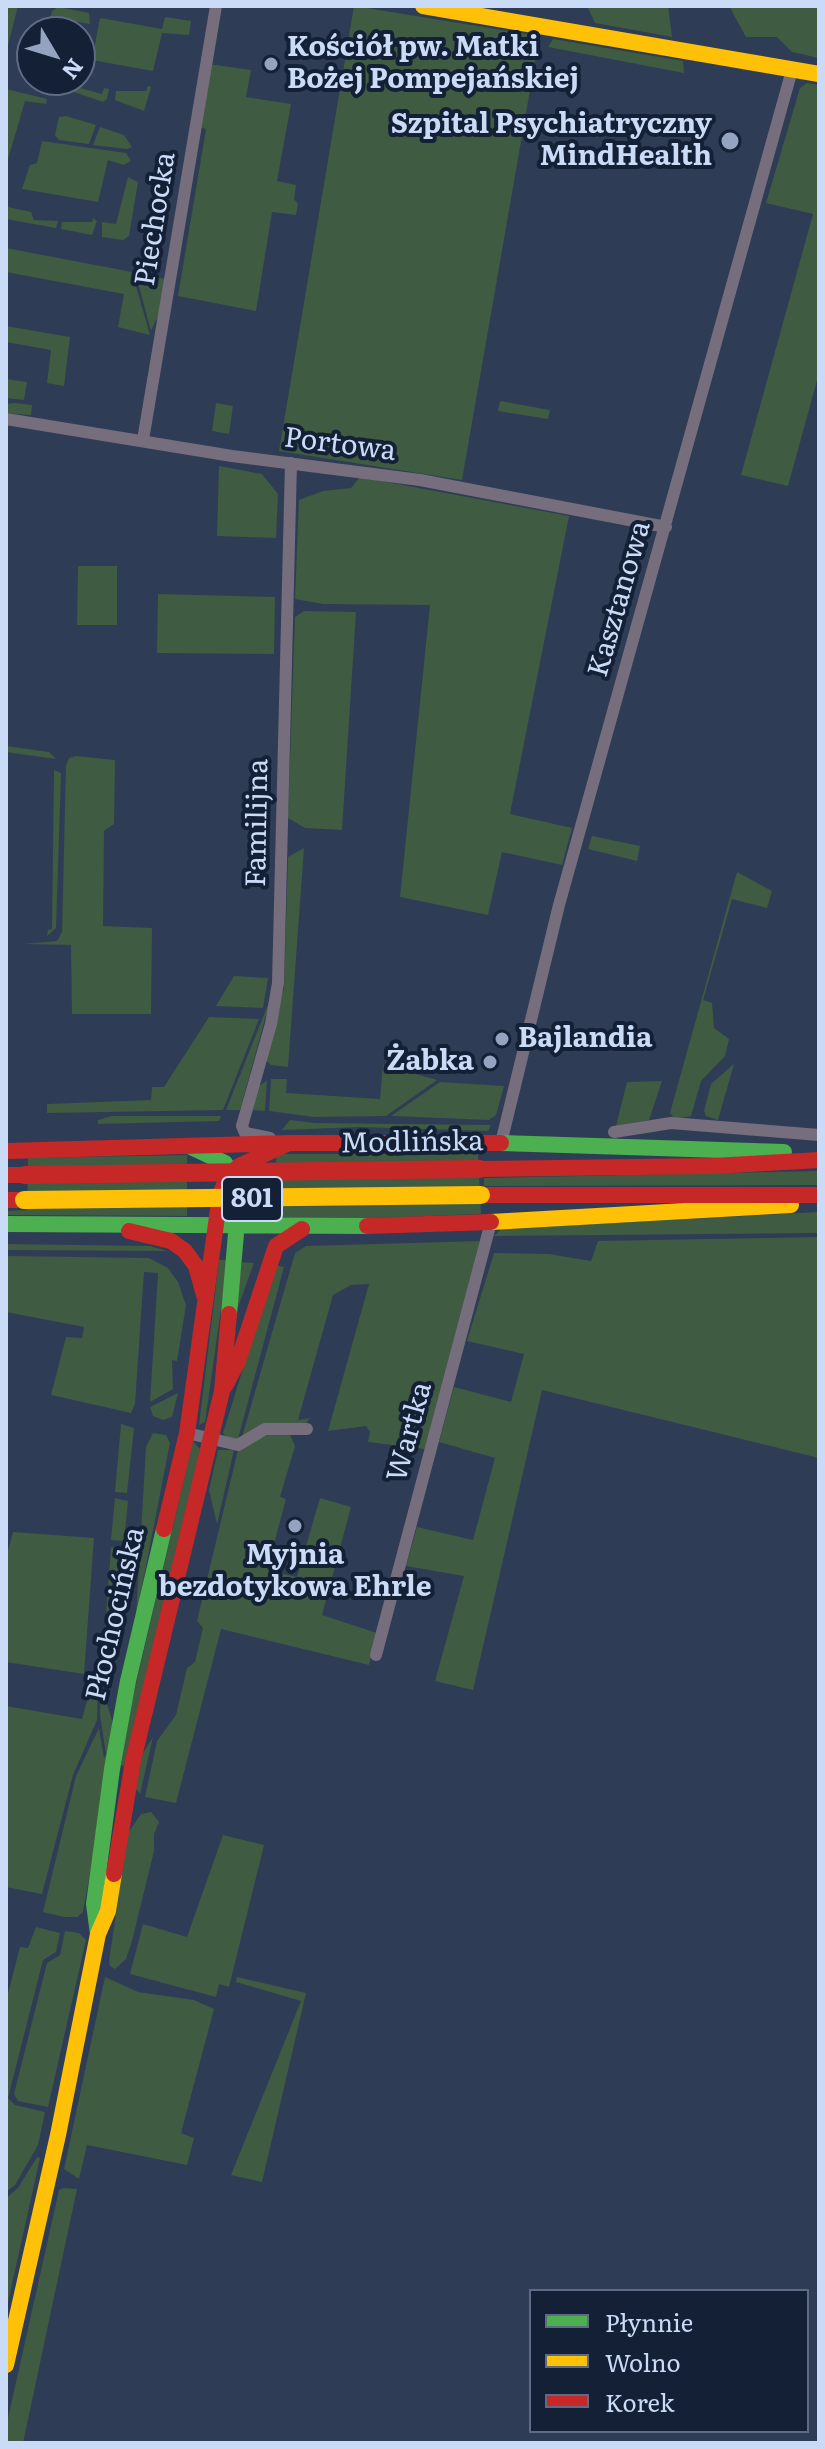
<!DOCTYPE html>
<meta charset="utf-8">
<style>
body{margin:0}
#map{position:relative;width:825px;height:2449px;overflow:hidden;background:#2f3c56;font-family:Literata,serif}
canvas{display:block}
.frame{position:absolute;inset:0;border:8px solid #cadbf8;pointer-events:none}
.legend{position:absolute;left:529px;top:2289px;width:280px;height:144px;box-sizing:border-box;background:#142036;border:2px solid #5d6b84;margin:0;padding:10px 14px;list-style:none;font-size:24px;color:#cadbf8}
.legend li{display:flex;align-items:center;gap:16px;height:40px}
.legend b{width:40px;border:2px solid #5d6b84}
.north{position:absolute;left:16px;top:16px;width:80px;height:80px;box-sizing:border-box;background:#142036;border:2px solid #5d6b84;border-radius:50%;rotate:128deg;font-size:22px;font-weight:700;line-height:32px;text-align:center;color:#cadbf8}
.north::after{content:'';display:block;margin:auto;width:28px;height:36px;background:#94a3bf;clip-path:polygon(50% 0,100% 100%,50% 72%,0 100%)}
</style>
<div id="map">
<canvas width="825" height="2449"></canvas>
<div class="frame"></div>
<ul class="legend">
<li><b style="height:10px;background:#4caf50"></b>Płynnie</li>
<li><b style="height:10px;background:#ffc107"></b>Wolno</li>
<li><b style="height:10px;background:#c62828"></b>Korek</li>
</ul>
<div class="north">N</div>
</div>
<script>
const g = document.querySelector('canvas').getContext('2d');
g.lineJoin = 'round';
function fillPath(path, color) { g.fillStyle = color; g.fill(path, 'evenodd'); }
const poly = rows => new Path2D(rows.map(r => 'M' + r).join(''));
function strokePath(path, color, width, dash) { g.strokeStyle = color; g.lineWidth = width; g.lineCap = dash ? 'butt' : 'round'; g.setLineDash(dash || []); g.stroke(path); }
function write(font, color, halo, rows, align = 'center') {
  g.font = font + ' Literata,serif'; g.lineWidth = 8; g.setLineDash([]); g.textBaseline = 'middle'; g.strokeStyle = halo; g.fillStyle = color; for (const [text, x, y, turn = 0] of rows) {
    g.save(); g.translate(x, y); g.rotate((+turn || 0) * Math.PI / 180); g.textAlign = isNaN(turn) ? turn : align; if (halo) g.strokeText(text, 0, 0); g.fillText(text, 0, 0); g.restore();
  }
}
const green = poly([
 [6,6,18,6,6,53],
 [354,6,533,35,538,44,462,480,279,451],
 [587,6,668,6,672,37,595,23],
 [729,6,819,6,819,58,792,52,777,37,746,37],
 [58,7,89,13,90,24,62,19,56,23,55,32,47,32,52,11],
 [165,17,191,21,189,35,162,33,153,71,92,60,100,18,162,29],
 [553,39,683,61,684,73,548,47],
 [209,64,251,70,246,97,291,104,277,181,296,185,294,199,298,204,296,215,272,212,256,311,178,296,206,129,199,127],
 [52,80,102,94,104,88,109,89,107,99,103,102,59,87],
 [807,83,819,85,819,373,788,486,741,475,813,214,766,203,800,88],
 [148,86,151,87,144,111,115,100,116,91,146,91],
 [6,89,47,99,46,104,25,101,6,166],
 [66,116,96,125,89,144,59,140,55,135,59,117],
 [100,127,124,135,132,147,127,149,93,145],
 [42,141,126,153,131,161,124,165,108,160,98,202,22,189,30,165,37,163],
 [128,177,138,182,129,236,123,240,102,237,102,222,116,224],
 [6,195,8,207,31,212,34,220,58,221,56,228,6,219],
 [93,218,97,221,92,235,61,229,62,222,92,222],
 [6,248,132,272,150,335,118,327,124,294,6,272],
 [135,272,165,279,159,314,151,331],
 [6,326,70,337,64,386,47,383,51,350,6,342],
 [6,379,27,382,24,400,6,398],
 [500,401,550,410,548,419,498,411],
 [14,403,32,405,31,415,6,413,6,404],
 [216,403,233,406,229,434,212,431],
 [219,466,262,474,278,494,276,538,217,536],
 [360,477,569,516,510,814,572,828,562,865,502,852,488,915,400,897,430,605,323,604,295,599,299,500,323,491,351,488],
 [78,566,117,566,117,625,77,625],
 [158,594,275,597,274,654,157,653],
 [304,611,356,612,342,830,305,828,288,818,295,617],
 [6,746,49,752,56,759,6,752],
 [76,756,115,760,114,824,104,831,103,926,152,928,151,1014,72,1014,71,945,24,944,57,941,62,932,66,766,69,758],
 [54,770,61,773,56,928,47,936,48,930,52,929],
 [592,836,640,846,637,861,588,849],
 [304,848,288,1067,271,1065,263,1058,284,988,288,857],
 [737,872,772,891,767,908,732,899,703,1000,712,1003,714,1028,729,1039,725,1056,701,1081,691,1116,675,1119,670,1113],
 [234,976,268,978,263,1008,216,1006],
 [271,997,240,1110,226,1110],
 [209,1017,259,1019,223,1110,47,1113,47,1104,151,1100,152,1087,164,1087],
 [734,1064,718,1120,706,1116,704,1111,711,1084],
 [383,1065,437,1080,386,1116,314,1117,269,1111,271,1079,287,1079,286,1093,380,1099],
 [267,1080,265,1111,252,1110,258,1087],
 [662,1081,649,1120,616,1126,627,1082],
 [440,1082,504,1086,496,1115,489,1120,391,1116],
 [112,1116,221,1116,219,1121,98,1124,98,1120],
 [290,1120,315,1123,491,1125,488,1131,360,1127,282,1130],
 [277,1154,478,1154,481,1214,319,1220,268,1216],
 [187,1155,187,1216,6,1215,6,1211,27,1210,28,1158],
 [819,1171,819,1185,484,1186,484,1178],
 [819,1212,819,1233,494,1236,501,1229],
 [819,1237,819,1458,542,1390,473,1690,435,1681,464,1576,406,1566,417,1527,473,1540,495,1458,439,1442,454,1387,511,1402,524,1354,467,1341,494,1253,549,1254,591,1261,598,1241],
 [480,1241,425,1449,368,1442,370,1432,366,1426,328,1431,369,1284,351,1285,333,1295,298,1420,310,1418,307,1422,305,1425,263,1424,242,1437,295,1253,306,1246],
 [6,1244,150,1246,167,1251,6,1250],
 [6,1256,149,1258,168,1268,178,1282,186,1305,177,1361,172,1360,173,1389,150,1402,158,1273,144,1272,135,1404,131,1413,51,1395,66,1337,82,1338,84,1327,6,1312],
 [219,1260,228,1260,205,1422,199,1425],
 [242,1262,254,1263,237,1310,236,1309],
 [275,1265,284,1267,238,1439,227,1438,223,1433],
 [178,1393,172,1417,163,1420,153,1416,150,1407],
 [121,1424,134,1428,127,1493,115,1492],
 [153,1433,166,1435,170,1443,136,1617,146,1447],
 [267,1435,290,1435,295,1446,280,1497,286,1499,267,1570,297,1577,320,1498,351,1507,322,1615,377,1633,369,1665,221,1629,176,1803,145,1797,157,1741,176,1715,187,1668,195,1662,203,1628,197,1621,238,1450],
 [193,1441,200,1449,124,1766,121,1765,132,1701],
 [218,1450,234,1450,217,1524,209,1490],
 [115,1498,128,1501,124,1541,111,1540],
 [13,1532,94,1538,84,1674,6,1662,6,1558],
 [111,1547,125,1549,118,1651,102,1670],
 [98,1685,97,1720,73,1775,42,1894,6,1887,6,1706,82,1719,91,1686],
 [101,1686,114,1726,91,1868,83,1912,77,1917,64,1917,43,1912,44,1908,76,1776,99,1728,104,1758,106,1754,100,1715],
 [153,1737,140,1794,136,1789,142,1755],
 [151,1812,159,1822,154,1834,154,1851,132,1941,126,1959,115,1969,110,1966,109,1961,128,1833,141,1814],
 [223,1835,264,1845,229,1987,219,1984,216,1997,130,1974,143,1924,187,1937],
 [36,1927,60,1933,56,1952,43,1960,8,2098,15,2105,45,2112,38,2145,15,2185,6,2192,6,2001,20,1947,28,1948],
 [65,1931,79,1933,86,1940,48,2107,18,2101,14,2094,47,1963,60,1955],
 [105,1977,138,1992,194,2000,214,2009,181,2133,194,2138,187,2165,87,2145,79,2179,64,2169],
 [237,1977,306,1993,262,2182,231,2175,301,2001,236,1982],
 [37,2157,40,2158,6,2311,6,2198,18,2188],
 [63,2188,77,2189,23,2443,6,2443,6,2427,59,2190]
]);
const street = poly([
 [6,419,232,456,420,480,666,527],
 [143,440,216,6],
 [614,1132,671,1123,819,1135],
 [270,1138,245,1133,242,1126,271,1024,278,983,291,463],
 [501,1143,559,905,792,70],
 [187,1433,238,1445,265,1429,307,1429],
 [376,1655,491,1222]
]);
const fast = poly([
 [501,1143,784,1152],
 [191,1147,225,1163,240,1188,229,1314],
 [6,1224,367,1226],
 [98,1934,94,1904,112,1769,128,1681,164,1529]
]);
const slow = poly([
 [423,6,819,74],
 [491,1222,791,1205],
 [6,2365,58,2135,98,1934,108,1911,114,1874]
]);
const jam = poly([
 [6,1151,289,1143,501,1143],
 [480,1169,713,1166,819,1160],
 [6,1175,25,1175],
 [481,1195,819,1195],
 [6,1200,24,1200],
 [367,1226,491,1222],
 [129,1231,171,1241,185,1251,196,1266,204,1295],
 [225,1386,238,1361,276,1246,302,1229],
 [164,1529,187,1433,220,1195,226,1180,239,1166,289,1143],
 [114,1874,133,1761,222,1391,229,1314]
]);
const slowBridge = poly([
 [24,1200,481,1195]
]);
const jamBridge = poly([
 [25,1175,480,1169]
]);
const markers = [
 [271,64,8,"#94a3bf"],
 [730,141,10,"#94a3bf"],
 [502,1039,8,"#94a3bf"],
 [490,1062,8,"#94a3bf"],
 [295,1526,8,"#94a3bf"]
];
const shields = [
 [252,1199,60]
];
const shieldNames = [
 ["801",252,1199]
];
const poiNames = [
 ["Kościół pw. Matki",287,48],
 ["Bożej Pompejańskiej",287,80],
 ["Szpital Psychiatryczny",712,125,"right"],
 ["MindHealth",712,157,"right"],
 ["Bajlandia",518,1039],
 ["Żabka",474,1062,"right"],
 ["Myjnia",295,1556,"center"],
 ["bezdotykowa Ehrle",295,1588,"center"]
];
const streetNames = [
 ["Piechocka",156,219,-81],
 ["Portowa",340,445,7],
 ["Kasztanowa",620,599,-74],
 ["Familijna",258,823,-89],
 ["Modlińska",412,1143,-1],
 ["Wartka",410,1432,-75],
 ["Płochocińska",116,1614,-77]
];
fillPath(green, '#3f5b41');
strokePath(street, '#766e7d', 12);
strokePath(fast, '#4caf50', 16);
strokePath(slow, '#ffc107', 16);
strokePath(jam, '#c62828', 16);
strokePath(slowBridge, '#ffc107', 18);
strokePath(jamBridge, '#c62828', 18);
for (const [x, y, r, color] of markers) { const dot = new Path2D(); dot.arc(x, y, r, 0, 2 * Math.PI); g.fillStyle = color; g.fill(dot); strokePath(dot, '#142036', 3); }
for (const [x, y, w] of shields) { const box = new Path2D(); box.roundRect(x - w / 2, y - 22, w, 44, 6); g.fillStyle = '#142036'; g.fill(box); strokePath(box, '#cadbf8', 2); }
write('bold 26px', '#cadbf8', null, shieldNames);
write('bold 28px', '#cadbf8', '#142036', poiNames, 'left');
write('28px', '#cadbf8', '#142036', streetNames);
</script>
